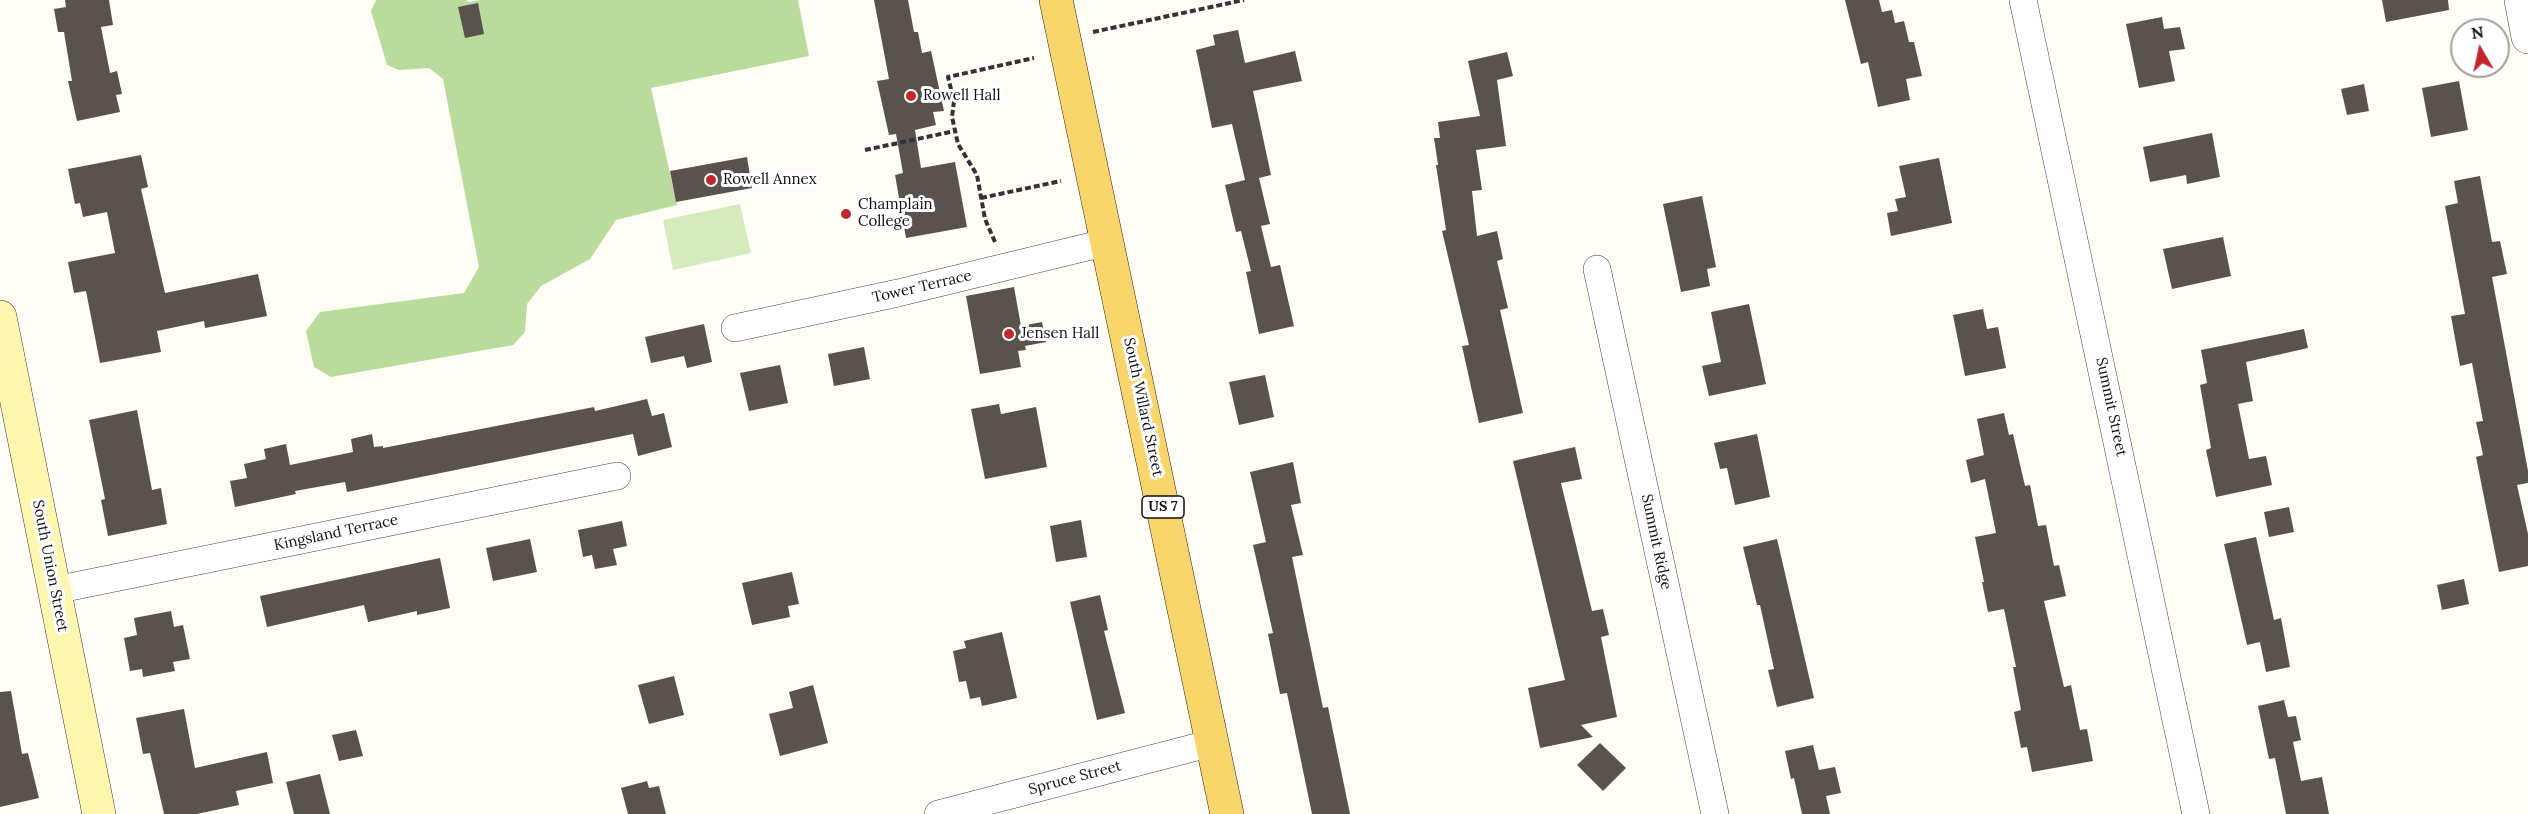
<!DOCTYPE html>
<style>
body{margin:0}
#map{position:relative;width:2528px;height:814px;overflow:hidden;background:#fffdf5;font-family:Lora,serif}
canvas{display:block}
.north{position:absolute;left:2450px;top:18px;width:60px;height:60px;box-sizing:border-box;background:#fff;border:2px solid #a0a0a0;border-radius:50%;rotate:351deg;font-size:16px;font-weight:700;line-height:24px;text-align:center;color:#111}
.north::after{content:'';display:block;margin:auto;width:21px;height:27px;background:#c4262e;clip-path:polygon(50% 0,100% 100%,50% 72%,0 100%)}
</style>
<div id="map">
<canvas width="2528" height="814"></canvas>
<div class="north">N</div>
</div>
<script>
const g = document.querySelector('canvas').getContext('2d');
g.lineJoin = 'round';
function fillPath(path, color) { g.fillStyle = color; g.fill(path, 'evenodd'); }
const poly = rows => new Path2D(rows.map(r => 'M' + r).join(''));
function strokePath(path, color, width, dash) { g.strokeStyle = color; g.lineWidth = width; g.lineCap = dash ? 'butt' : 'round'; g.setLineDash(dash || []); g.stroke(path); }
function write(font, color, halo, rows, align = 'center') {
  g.font = font + ' Lora,serif'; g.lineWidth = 6; g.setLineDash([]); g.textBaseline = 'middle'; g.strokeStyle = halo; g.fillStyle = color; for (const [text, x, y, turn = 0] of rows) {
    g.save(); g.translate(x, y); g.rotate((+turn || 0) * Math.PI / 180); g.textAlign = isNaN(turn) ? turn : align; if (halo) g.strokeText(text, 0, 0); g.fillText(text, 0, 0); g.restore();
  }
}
const green = poly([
 [740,204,751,253,673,270,663,220]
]);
const forest = poly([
 [376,0,466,0,468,2,480,0,798,0,809,56,651,88,677,205,616,220,590,259,541,286,527,304,525,332,513,345,331,377,314,367,306,331,320,312,464,293,479,267,443,79,429,68,399,70,387,65,371,11]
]);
const building = poly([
 [65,0,109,0,113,25,101,27,110,73,117,71,122,94,116,95,120,112,77,121,68,81,72,81,64,32,58,32,54,9,66,7],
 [874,0,908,0,914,32,918,32,922,53,931,51,944,111,933,112,936,125,915,130,921,168,955,162,967,227,906,238,895,175,903,173,896,134,889,135,877,81,889,79],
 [1845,0,1879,0,1882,12,1892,10,1895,23,1904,21,1909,42,1914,42,1922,76,1906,79,1910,100,1878,107,1868,62,1861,64],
 [2382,0,2448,0,2449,10,2386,22],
 [478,3,484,34,465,38,458,7],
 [2162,17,2164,29,2180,27,2185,49,2169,51,2175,81,2139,88,2126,24],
 [1238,30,1245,63,1295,51,1302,81,1253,91,1271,175,1259,178,1270,224,1261,226,1271,267,1280,265,1294,326,1259,334,1246,272,1251,271,1241,231,1236,232,1225,185,1245,180,1232,124,1212,128,1196,50,1215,45,1213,35],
 [1507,52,1513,76,1497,80,1506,146,1476,150,1482,190,1472,191,1477,236,1497,231,1503,259,1497,261,1508,308,1500,310,1523,413,1479,423,1462,346,1469,345,1442,231,1446,230,1436,165,1438,165,1434,138,1440,138,1438,122,1480,116,1468,61],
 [2459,81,2468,130,2431,137,2422,88],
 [2364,84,2369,111,2347,115,2341,89],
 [2212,133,2220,177,2187,184,2186,175,2150,182,2143,147],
 [141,155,148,187,141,189,165,293,258,274,267,316,205,328,204,321,157,331,161,352,100,363,86,291,74,293,68,262,115,253,107,212,83,217,80,203,75,204,68,169],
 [747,157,752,188,676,202,670,171],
 [1939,158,1952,223,1891,236,1887,213,1898,211,1895,199,1906,197,1899,166],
 [2480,176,2492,242,2500,241,2507,274,2492,277,2528,471,2528,483,2517,485,2528,534,2528,566,2499,572,2476,457,2483,455,2476,422,2483,421,2472,363,2460,366,2451,316,2465,314,2445,206,2458,203,2454,181],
 [1702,196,1716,267,1707,269,1710,286,1681,292,1663,204],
 [2223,237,2231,276,2172,289,2163,249],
 [1014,287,1021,326,1042,322,1046,342,1025,346,1026,350,1018,351,1021,367,980,374,966,296],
 [1749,304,1766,384,1709,396,1702,366,1721,362,1711,312],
 [1983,309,1987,329,1998,327,2006,368,1965,376,1953,315],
 [704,324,712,362,687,368,684,356,651,363,645,337],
 [2304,329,2308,348,2246,362,2253,401,2238,404,2249,459,2266,456,2272,485,2216,497,2206,450,2211,448,2200,385,2207,383,2201,350],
 [864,347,870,379,834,386,828,354],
 [780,365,788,403,749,411,740,373],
 [1265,375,1274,417,1239,425,1229,382],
 [647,399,652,416,664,413,672,447,638,456,633,434,347,492,345,482,295,491,296,494,235,507,230,481,247,478,244,464,266,459,264,449,286,444,290,465,353,452,351,439,372,434,374,447,383,446,383,448,594,407,595,411],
 [999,404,1001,414,1036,407,1047,467,985,479,971,409],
 [137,410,152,490,161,488,167,524,108,536,101,500,105,499,89,420],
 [2004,413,2009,435,2013,434,2025,486,2030,485,2038,526,2046,525,2054,566,2059,565,2066,596,2044,601,2064,687,2071,685,2080,730,2087,729,2093,761,2032,772,2027,747,2021,748,2014,712,2021,710,2013,667,2016,667,2004,609,1988,612,1982,582,1984,582,1975,537,1996,533,1985,479,1971,483,1966,460,1984,455,1977,419],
 [1757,434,1770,497,1735,505,1727,468,1720,469,1714,443],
 [1575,447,1582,479,1561,483,1592,611,1603,609,1609,635,1601,637,1617,717,1581,725,1593,737,1540,748,1528,688,1565,680,1513,461],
 [1293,462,1301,503,1291,505,1303,555,1292,557,1323,708,1328,707,1350,814,1312,814,1287,693,1280,694,1268,634,1273,633,1253,545,1266,542,1250,472],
 [2289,507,2294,532,2269,537,2264,512],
 [1081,520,1087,557,1056,562,1050,526],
 [622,521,627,546,613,549,617,565,595,569,592,555,583,557,578,530],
 [2256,537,2274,620,2281,618,2290,667,2266,672,2260,642,2247,645,2224,544],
 [530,539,537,572,493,581,486,548],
 [1777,539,1814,698,1777,707,1768,670,1774,669,1760,605,1757,605,1743,547],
 [440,558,450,608,417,615,417,611,368,622,364,605,267,627,260,596],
 [792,572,799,604,788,606,790,617,752,625,742,583],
 [2464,579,2469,604,2442,610,2437,585],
 [1100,595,1108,630,1104,631,1125,713,1097,720,1070,602],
 [171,611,174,627,183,625,190,659,173,662,175,671,143,677,142,669,130,671,124,638,137,635,134,618],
 [1002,632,1017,698,982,706,980,697,970,699,966,681,959,682,953,651,966,648,964,641],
 [674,676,684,715,649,724,638,685],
 [813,685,828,743,780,756,769,714,793,708,789,692],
 [11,691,22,754,28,753,39,798,0,807,0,692],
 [2284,700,2288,717,2296,716,2301,740,2293,742,2301,781,2322,777,2329,814,2286,814,2275,758,2269,759,2258,706],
 [184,709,195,768,267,752,273,783,236,791,239,805,197,814,164,814,150,753,143,754,136,718],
 [356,730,363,756,339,761,332,735],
 [1600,743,1626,768,1603,791,1577,765],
 [1813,745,1819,770,1835,767,1841,793,1826,796,1830,814,1802,814,1794,778,1791,779,1785,751],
 [320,774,330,814,294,814,286,782],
 [647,781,649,788,659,786,666,814,628,814,621,788]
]);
const path = poly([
 [1093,32,1244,0],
 [865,150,955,131],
 [981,198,1061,181],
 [995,242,985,219,977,175,958,144,952,117,954,101,948,77,1034,58]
]);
const minor = poly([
 [2023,0,2196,814],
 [1597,269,1715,814],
 [735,328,898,293,1108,242],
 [55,590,617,476],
 [938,814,1212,743]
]);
const tertiary = poly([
 [2521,0,2528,37]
]);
const secondary = poly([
 [0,317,99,814]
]);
const primary = poly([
 [1056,0,1227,814]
]);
const markers = [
 [911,96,6,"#c4262e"],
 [711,180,6,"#c4262e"],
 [846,214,6,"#c4262e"],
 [1009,334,6,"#c4262e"]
];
const shields = [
 [1163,507,42]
];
const shieldNames = [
 ["US 7",1163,507]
];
const poiNames = [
 ["Rowell Hall",923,96],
 ["Rowell Annex",723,180],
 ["Champlain",858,205],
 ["College",858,222],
 ["Jensen Hall",1021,334]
];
const streetNames = [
 ["Tower Terrace",922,287,-13],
 ["South Willard Street",1143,407,78],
 ["Summit Street",2111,407,78],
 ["Kingsland Terrace",336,533,-12],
 ["Summit Ridge",1656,542,78],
 ["South Union Street",50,566,79],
 ["Spruce Street",1075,778,-15]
];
fillPath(green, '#d5ebbd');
fillPath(forest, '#b9dc9c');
fillPath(building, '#5a524d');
strokePath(minor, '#444', 28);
strokePath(tertiary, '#444', 34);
strokePath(secondary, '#333', 34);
strokePath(primary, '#222', 34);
strokePath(path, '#333', 4, [6, 3]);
strokePath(minor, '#fff', 27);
strokePath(tertiary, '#fff', 33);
strokePath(secondary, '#fff6b0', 33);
strokePath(primary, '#f9d66b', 33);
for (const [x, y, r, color] of markers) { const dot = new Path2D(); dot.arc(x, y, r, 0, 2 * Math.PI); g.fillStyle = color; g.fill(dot); strokePath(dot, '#fff', 2); }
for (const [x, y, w] of shields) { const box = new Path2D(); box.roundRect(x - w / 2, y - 11, w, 22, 4.5); g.fillStyle = '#fff'; g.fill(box); strokePath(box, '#111', 1.5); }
write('bold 14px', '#111', null, shieldNames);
write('15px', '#111', '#fff', poiNames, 'left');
write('15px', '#111', '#fff', streetNames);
</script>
